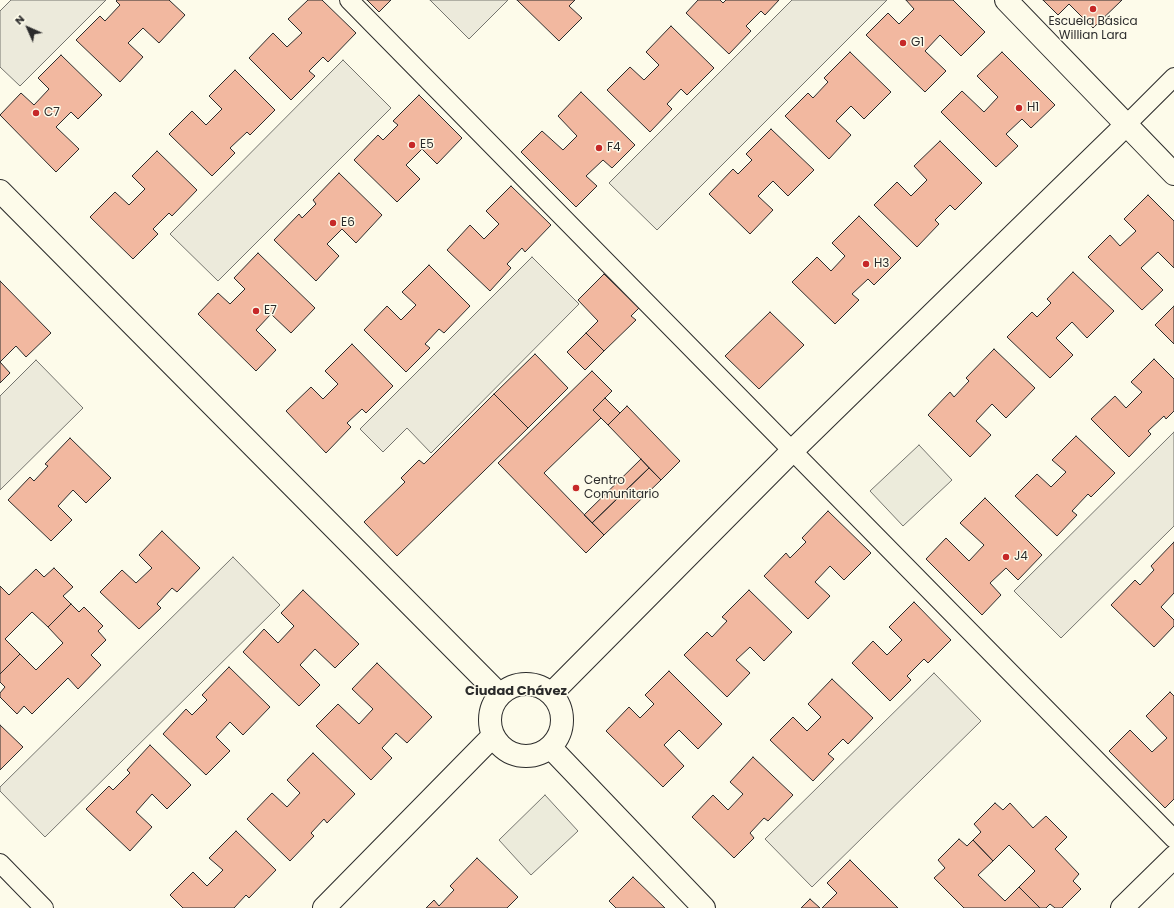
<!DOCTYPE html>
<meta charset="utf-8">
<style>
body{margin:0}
#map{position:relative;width:1174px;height:908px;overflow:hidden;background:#fdfbea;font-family:Poppins,sans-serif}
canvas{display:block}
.north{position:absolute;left:8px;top:8px;width:40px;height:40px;-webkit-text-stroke:3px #fdfbea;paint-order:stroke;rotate:315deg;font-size:11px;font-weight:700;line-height:16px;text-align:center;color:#2b2b2b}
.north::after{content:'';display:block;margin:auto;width:14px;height:18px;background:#2b2b2b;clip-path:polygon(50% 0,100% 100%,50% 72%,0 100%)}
</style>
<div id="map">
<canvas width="1174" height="908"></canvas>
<div class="north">N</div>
</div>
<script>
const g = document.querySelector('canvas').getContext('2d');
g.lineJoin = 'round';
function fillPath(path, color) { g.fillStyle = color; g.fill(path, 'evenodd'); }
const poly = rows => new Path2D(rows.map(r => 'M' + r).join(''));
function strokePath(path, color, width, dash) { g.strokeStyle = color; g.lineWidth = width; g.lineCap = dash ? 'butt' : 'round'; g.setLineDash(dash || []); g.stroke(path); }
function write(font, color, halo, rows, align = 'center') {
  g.font = font + ' Poppins,sans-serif'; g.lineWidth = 3; g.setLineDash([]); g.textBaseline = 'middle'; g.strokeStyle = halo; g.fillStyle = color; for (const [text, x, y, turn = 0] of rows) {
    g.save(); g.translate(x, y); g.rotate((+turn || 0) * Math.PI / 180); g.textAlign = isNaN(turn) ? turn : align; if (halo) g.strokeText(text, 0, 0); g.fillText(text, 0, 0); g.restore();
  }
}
const green = poly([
 [919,445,952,480,903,526,870,491,919,445],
 [545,795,578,831,531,875,499,840,545,795]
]);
const parking = poly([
 [11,0,106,0,20,86,0,67,0,11,11,0],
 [430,0,508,0,469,39,430,0],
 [792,0,887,0,657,230,609,183,792,0],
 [343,60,391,108,218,281,170,234,343,60],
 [532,257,579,304,431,453,407,428,383,452,360,429,532,257],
 [36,360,83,408,0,490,0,396,36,360],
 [1174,432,1174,526,1061,638,1014,591,1174,432],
 [233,557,280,605,45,837,0,791,0,787,233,557],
 [934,673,981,721,812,887,765,839,934,673]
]);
const building = poly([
 [117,0,169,0,185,15,159,43,143,28,128,43,143,57,120,82,76,40,100,16,105,21,120,5,116,1,117,0],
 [308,0,322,0,356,33,328,62,323,57,309,71,315,76,291,100,249,58,273,33,287,47,302,33,288,19,308,0],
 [367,0,391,0,379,12,367,0],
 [517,0,575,0,569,6,582,18,559,41,517,0],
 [698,0,720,0,723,3,726,0,779,0,765,15,761,11,746,26,751,31,729,54,686,13,698,0],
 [906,0,953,0,985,32,961,56,940,35,925,51,946,71,925,92,866,35,888,13,899,24,914,9,906,0],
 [1043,0,1122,0,1093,28,1069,4,1058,15,1043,0],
 [671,26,714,68,687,95,681,89,667,104,672,109,650,132,607,90,630,67,644,80,659,65,646,52,671,26],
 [850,52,891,92,864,119,851,106,836,121,851,135,829,159,785,116,808,93,813,98,828,82,824,78,850,52],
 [1002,52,1055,105,1031,128,1022,119,1006,134,1018,146,996,167,941,112,962,91,984,112,998,97,977,76,1002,52],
 [61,55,102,95,78,119,71,112,56,127,79,149,56,172,0,115,21,93,34,105,49,89,38,78,61,55],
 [235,70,275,110,250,135,247,132,230,148,235,153,212,176,169,134,192,111,206,125,222,109,209,96,235,70],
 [581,92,635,145,612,168,603,160,586,176,597,186,576,207,521,152,542,131,563,150,577,136,558,116,581,92],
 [419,95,462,138,437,164,422,149,406,165,420,179,397,202,354,160,378,135,383,140,398,125,393,121,419,95],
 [771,129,814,170,788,196,773,181,758,196,773,210,750,234,709,194,733,169,738,174,752,160,746,154,771,129],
 [940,141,982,183,955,210,950,205,935,220,939,224,917,247,874,205,897,182,911,196,927,180,914,166,940,141],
 [157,151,197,190,172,216,169,213,153,229,158,234,133,259,90,217,115,192,129,205,145,189,132,176,157,151],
 [339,173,382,215,356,243,342,229,327,244,339,256,316,281,274,240,299,214,302,218,316,204,313,200,339,173],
 [511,186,551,225,525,252,522,248,507,264,511,268,490,291,447,250,470,225,484,239,499,224,486,211,511,186],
 [1148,195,1174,221,1174,268,1158,252,1141,268,1163,290,1142,310,1088,257,1110,235,1120,246,1136,231,1124,219,1148,195],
 [859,216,901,258,874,285,868,279,852,294,859,300,835,324,792,282,817,257,831,271,845,256,832,243,859,216],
 [258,253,315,308,291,333,271,314,256,330,276,350,256,371,198,314,218,293,230,304,245,289,234,278,258,253],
 [429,265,470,306,444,333,439,329,425,344,430,348,406,372,364,330,387,306,401,320,416,305,402,292,429,265],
 [1073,272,1114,311,1087,338,1072,322,1056,338,1073,355,1050,378,1007,337,1032,312,1037,317,1051,303,1047,299,1073,272],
 [604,274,639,308,631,316,636,320,604,351,586,333,598,321,578,300,604,274],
 [0,281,51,333,26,357,16,346,0,362,0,281],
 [1174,306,1174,344,1155,325,1174,306],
 [770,312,804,345,759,389,725,356,770,312],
 [586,333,604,351,585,370,567,352,586,333],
 [352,344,393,386,366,413,362,409,347,423,351,427,326,453,286,411,311,387,323,399,338,384,325,371,352,344],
 [994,349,1035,388,1006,418,992,404,976,421,991,435,970,457,928,415,950,392,954,397,969,381,966,378,994,349],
 [535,354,568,388,528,428,494,394,535,354],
 [1154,359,1174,379,1174,411,1166,419,1164,416,1148,431,1151,434,1129,457,1091,419,1115,396,1126,408,1142,392,1131,382,1154,359],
 [0,362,10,373,0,383,0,362],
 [592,371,612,391,593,410,601,418,544,473,604,535,586,553,498,463,592,371],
 [494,394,528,428,397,556,364,522,405,482,401,478,419,460,424,464,494,394],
 [605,398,620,413,608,425,593,410,605,398],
 [627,406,680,461,661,480,608,425,627,406],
 [1076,436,1115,473,1091,497,1088,494,1072,511,1077,515,1057,536,1015,496,1037,474,1051,487,1066,472,1052,460,1076,436],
 [70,438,111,478,86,503,73,490,58,506,72,520,51,541,8,500,30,477,34,481,48,466,45,464,70,438],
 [641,459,649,468,592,523,584,515,641,459],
 [649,468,661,480,604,535,592,523,649,468],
 [985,498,1042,555,1018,580,1006,568,990,583,1001,595,982,615,926,559,946,538,969,561,984,545,960,523,985,498],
 [828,511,871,553,844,580,830,566,815,582,830,596,808,619,764,576,786,553,790,558,806,542,802,538,828,511],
 [162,531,200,568,177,592,172,588,157,604,161,608,139,629,100,592,122,570,136,583,152,568,139,555,162,531],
 [1174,542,1174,593,1161,607,1174,620,1174,626,1154,647,1111,605,1135,580,1140,585,1154,570,1151,566,1174,542],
 [54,568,73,587,63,596,71,604,48,627,32,612,5,639,20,654,0,674,0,586,9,595,36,569,44,577,54,568],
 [303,590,359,644,335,668,315,649,300,665,320,685,299,706,243,652,264,629,278,643,294,626,281,613,303,590],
 [749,590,792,632,764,661,750,647,736,660,750,673,727,697,684,655,707,632,712,637,727,621,722,617,749,590],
 [914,602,951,640,928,663,924,659,907,676,911,680,890,701,852,663,873,641,887,655,902,640,889,627,914,602],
 [71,604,79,612,84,607,103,626,98,631,106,640,91,655,101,665,78,689,68,678,32,714,24,706,17,714,0,697,0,693,5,687,0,682,0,674,20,654,36,670,63,643,48,627,71,604],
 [377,663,432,717,407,743,396,733,382,748,392,758,371,780,316,726,338,704,359,724,373,709,352,689,377,663],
 [229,667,270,707,243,735,230,722,216,737,230,751,206,775,163,734,186,709,192,715,207,700,202,695,229,667],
 [669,671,722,724,698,749,679,730,664,745,684,766,663,787,606,731,629,707,640,718,654,704,645,695,669,671],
 [832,679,873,718,848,744,843,739,828,754,834,759,813,781,770,740,793,717,807,731,821,717,808,704,832,679],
 [1170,692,1174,696,1174,799,1165,808,1109,751,1130,730,1152,752,1167,738,1146,716,1170,692],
 [0,725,23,747,0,770,0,725],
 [150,745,191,785,167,809,152,794,136,812,152,827,130,851,86,809,109,786,113,790,130,773,127,770,150,745],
 [313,753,355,794,327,823,324,819,311,833,314,836,290,861,247,819,272,793,287,807,300,793,287,780,313,753],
 [753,757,793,795,768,821,764,818,750,833,754,838,734,858,692,817,713,795,728,810,743,794,730,782,753,757],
 [995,803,1003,810,1010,803,1033,828,1046,816,1067,837,1055,849,1079,874,1073,881,1081,889,1062,908,1055,908,1050,904,1046,908,1040,908,1019,887,1035,871,1009,845,993,861,973,840,981,832,974,824,995,803],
 [236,831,276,870,249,898,246,895,234,908,183,908,170,895,193,872,207,886,223,870,209,858,236,831],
 [959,839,967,846,973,840,993,861,978,875,1005,901,1019,887,1040,908,964,908,934,878,945,868,938,860,959,839],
 [477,858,518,897,507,908,426,908,434,900,439,906,454,890,450,886,477,858],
 [850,860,898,908,822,908,837,893,827,883,850,860],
 [633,877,665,908,616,908,609,901,633,877],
 [810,899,820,908,801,908,810,899]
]);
const pedestrian = poly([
 [349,0,1174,839],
 [1126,125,1174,77],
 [0,863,44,908]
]);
const minor = poly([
 [1006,0,1174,174],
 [0,191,500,695],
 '490 720a36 36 0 1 1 72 0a36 36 0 1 1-72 0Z',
 [551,694,793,450,1126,125],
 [551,748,704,908],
 [324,908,493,736],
 [1122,908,1174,857]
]);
const markers = [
 [1093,9,4,"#c62828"],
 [903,43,4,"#c62828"],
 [1019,108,4,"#c62828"],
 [36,113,4,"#c62828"],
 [412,145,4,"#c62828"],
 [599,148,4,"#c62828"],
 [333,223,4,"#c62828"],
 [866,264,4,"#c62828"],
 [256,311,4,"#c62828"],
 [576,488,4,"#c62828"],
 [1006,557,4,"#c62828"]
];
const poiNames = [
 ["Escuela Básica",1093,22,"center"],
 ["Willian Lara",1093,36,"center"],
 ["G1",911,43],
 ["H1",1027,108],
 ["C7",44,113],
 ["E5",420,145],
 ["F4",607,148],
 ["E6",341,223],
 ["H3",874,264],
 ["E7",264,311],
 ["Centro",584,481],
 ["Comunitario",584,495],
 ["J4",1014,557]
];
const neighbourhoodNames = [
 ["Ciudad Chávez",516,692]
];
fillPath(green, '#ecebdb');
strokePath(green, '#74746e', 1);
fillPath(parking, '#eceadb');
strokePath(parking, '#74746e', 1);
fillPath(building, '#f2b8a0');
strokePath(building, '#2b2b2b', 1);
strokePath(pedestrian, '#2b2b2b', 20);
strokePath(minor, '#2b2b2b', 24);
strokePath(pedestrian, '#fdfbea', 18);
strokePath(minor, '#fdfbea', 22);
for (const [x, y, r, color] of markers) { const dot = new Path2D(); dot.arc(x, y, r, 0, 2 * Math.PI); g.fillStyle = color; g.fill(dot); strokePath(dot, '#fdfbea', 1.5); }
write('12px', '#2b2b2b', '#fdfbea', poiNames, 'left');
write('bold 13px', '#2b2b2b', '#fdfbea', neighbourhoodNames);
</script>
